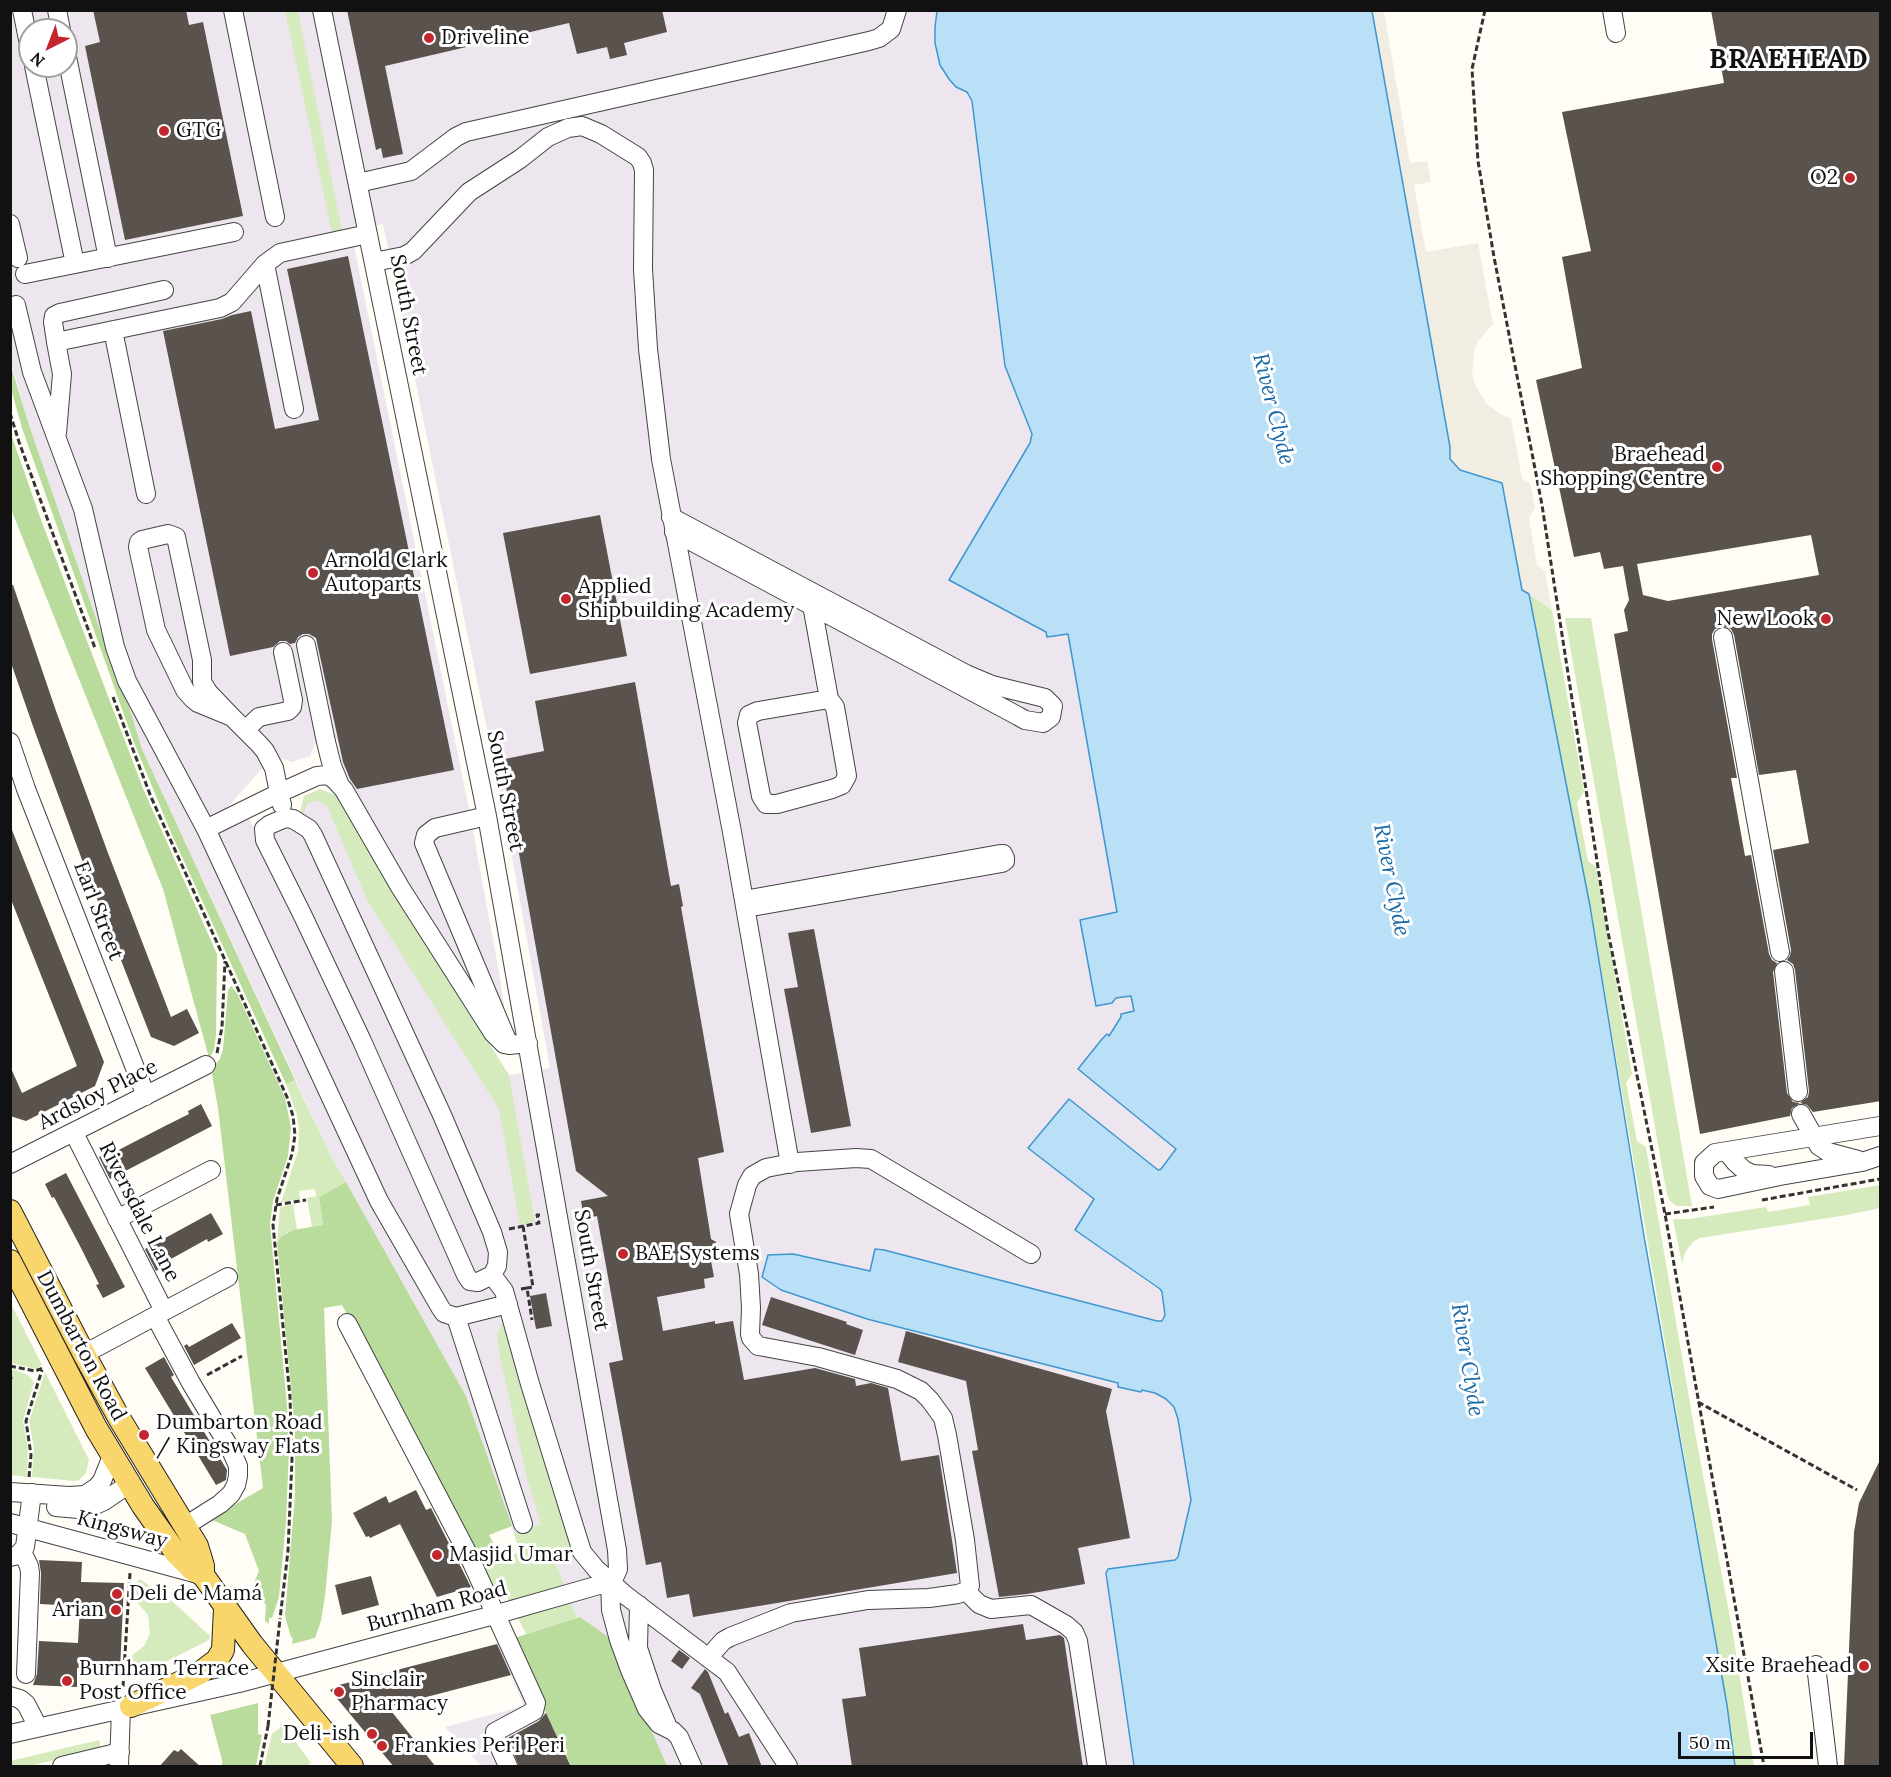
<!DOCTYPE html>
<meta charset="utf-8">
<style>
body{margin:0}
#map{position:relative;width:1891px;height:1777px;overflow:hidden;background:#fffdf5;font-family:Lora,serif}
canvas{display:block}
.frame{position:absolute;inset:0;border:12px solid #111;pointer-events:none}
.north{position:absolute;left:18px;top:18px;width:60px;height:60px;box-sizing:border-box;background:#fff;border:2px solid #a0a0a0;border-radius:50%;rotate:222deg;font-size:16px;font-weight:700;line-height:24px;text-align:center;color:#111}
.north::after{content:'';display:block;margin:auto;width:21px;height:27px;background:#c4262e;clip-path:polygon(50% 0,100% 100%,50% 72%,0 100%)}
.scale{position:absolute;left:1678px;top:1732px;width:135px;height:27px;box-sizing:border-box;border:3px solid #111;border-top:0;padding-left:8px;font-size:18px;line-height:21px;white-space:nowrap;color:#111;-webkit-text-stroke:4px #fff;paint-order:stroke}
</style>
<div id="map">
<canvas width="1891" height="1777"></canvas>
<div class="frame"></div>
<div class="north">N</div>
<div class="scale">50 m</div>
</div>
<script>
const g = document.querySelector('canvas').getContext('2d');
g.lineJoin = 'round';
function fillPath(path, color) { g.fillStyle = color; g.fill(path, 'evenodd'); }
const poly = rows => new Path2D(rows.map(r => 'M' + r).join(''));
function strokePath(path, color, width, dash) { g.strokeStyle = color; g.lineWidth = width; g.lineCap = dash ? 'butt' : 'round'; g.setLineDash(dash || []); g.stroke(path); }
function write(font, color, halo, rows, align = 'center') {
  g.font = font + ' Lora,serif'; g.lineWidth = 6; g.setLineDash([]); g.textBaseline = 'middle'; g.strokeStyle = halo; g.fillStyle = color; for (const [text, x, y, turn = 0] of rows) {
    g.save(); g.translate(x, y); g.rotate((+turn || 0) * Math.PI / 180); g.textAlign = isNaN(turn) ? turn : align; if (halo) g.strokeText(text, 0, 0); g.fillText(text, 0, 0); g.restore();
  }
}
const industrial = poly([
 [11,11,937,11,935,27,937,56,956,87,967,92,972,101,1005,366,1032,434,1030,443,1046,632,1047,637,1068,633,1117,912,1081,920,1096,1006,1116,998,1132,995,1135,1012,1121,1017,1109,1036,1176,1150,1160,1169,1158,1170,1069,1099,1094,1199,1125,1266,1162,1292,1165,1315,1162,1321,1157,1321,870,1271,793,1254,1118,1383,1118,1386,1141,1392,1142,1390,1155,1393,1166,1399,1174,1407,1178,1419,1191,1500,1178,1557,1175,1560,1106,1573,1134,1766,665,1766,580,1617,577,1618,541,1525,514,1534,466,1396,331,1156,142,749,130,710,115,673,30,428,11,363],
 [30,30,66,30,66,66,30,66],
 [383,224,504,812,550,1068,509,1075,377,866,337,796,320,789,304,796,300,813,302,816,258,837,249,819,235,825,226,809,265,765,282,758,291,762,310,756,315,744,337,740,344,774,389,852,490,1018,502,1011,504,1005,500,978,469,809,351,231],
 [511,1639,571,1766,481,1766,445,1727,524,1706,497,1643]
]);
const green = poly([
 [285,11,298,11,342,231,332,233],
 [1529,594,1552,610,1584,792,1577,803,1588,861,1596,867,1632,1074,1626,1083,1637,1141,1646,1147,1696,1438,1732,1628,1754,1766,1735,1766,1727,1705,1590,906],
 [1565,618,1591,618,1692,1206,1677,1206,1671,1202,1667,1195],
 [320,789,337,796,377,866,509,1075,535,1222,520,1225,499,1109,367,900,327,806,318,800,308,803,302,817,300,813,304,796],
 [295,1080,331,1156,346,1182,319,1197,323,1225,312,1227,307,1198,316,1196,315,1189,299,1191,300,1199,281,1202,298,1151,299,1128,297,1115,286,1084],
 [1880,1185,1880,1208,1847,1215,1700,1238,1694,1241,1685,1252,1682,1264,1673,1219,1689,1219,1766,1207,1768,1212,1810,1205,1808,1197],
 [293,1204,297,1229,286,1233,277,1243,280,1207],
 [10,1304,11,1304,42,1365,35,1369,11,1363],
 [501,1324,504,1324,572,1552,559,1557,556,1564,577,1618,526,1634,502,1587,488,1591,471,1552,483,1553,488,1558,499,1554,501,1559,520,1552,514,1534,541,1524,527,1478,500,1357,497,1335],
 [13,1369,28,1375,34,1382,23,1421,28,1448,27,1477,11,1475,10,1379,13,1378,11,1374],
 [45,1372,89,1460,86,1473,79,1480,75,1481,32,1477,34,1447,29,1422],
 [140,1579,173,1602,209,1635,210,1638,207,1641,136,1677,132,1676,130,1673,132,1655,144,1646,150,1633,148,1615,135,1600,136,1582],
 [281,1722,311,1763,308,1765,264,1766,272,1734,280,1728],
 [99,1740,101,1749,29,1766,11,1766,10,1761]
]);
const forest = poly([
 [10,363,30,428,115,673,130,710,142,749,295,1080,286,1084,172,835,133,740,22,428,11,389],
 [10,431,40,517,144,791,217,954,216,1035,214,1050,209,1058,163,889,11,509],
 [231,986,237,993,285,1098,291,1127,288,1156,273,1201,270,1224,287,1406,289,1450,286,1521,279,1597,272,1618,269,1618,269,1624,265,1621,266,1605,252,1587,259,1571,245,1534,212,1520,212,1518,263,1488,218,1108,211,1069,220,1059,223,1049,228,990],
 [346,1182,466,1396,512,1526,489,1535,499,1554,488,1558,483,1553,471,1552,342,1305,324,1308,332,1521,325,1596,321,1621,315,1638,292,1644,293,1638,291,1637,285,1616,295,1495,295,1429,277,1243,282,1236,293,1230,323,1225,319,1197],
 [580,1617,611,1639,667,1766,571,1766,511,1639],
 [258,1703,258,1734,262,1735,256,1766,222,1766,222,1760,210,1715]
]);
const plaza = poly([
 [1372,11,1384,11,1410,163,1427,161,1431,182,1414,185,1426,252,1478,243,1493,324,1478,341,1474,352,1472,373,1475,385,1486,403,1500,414,1511,418,1522,479,1530,483,1535,508,1529,518,1537,565,1545,571,1552,610,1522,590,1502,484,1460,470,1450,460,1450,447]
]);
const water = poly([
 [937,11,1372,11,1450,447,1450,459,1460,470,1502,483,1522,590,1529,594,1590,906,1644,1236,1727,1705,1735,1766,1134,1766,1106,1573,1108,1569,1175,1560,1178,1557,1191,1500,1178,1419,1174,1407,1166,1399,1155,1393,1142,1390,1141,1392,1118,1387,1118,1383,867,1319,781,1290,762,1277,768,1255,793,1254,870,1271,875,1249,884,1250,1157,1321,1162,1321,1165,1315,1162,1292,1160,1289,1075,1230,1094,1199,1028,1148,1069,1099,1158,1170,1161,1169,1176,1149,1078,1069,1102,1039,1107,1034,1109,1036,1121,1017,1121,1014,1134,1011,1131,996,1116,998,1112,1003,1096,1006,1080,920,1117,912,1068,634,1047,637,1046,632,949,580,1030,443,1032,434,1005,366,972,101,967,92,956,87,949,79,940,65,935,43,935,27,937,11]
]);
const building = poly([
 [93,10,186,10,189,25,203,22,243,216,125,240,85,46,100,42],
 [347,10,662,10,667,32,624,43,627,55,610,59,607,47,577,54,569,23,385,66,403,154,383,158,381,148,376,150],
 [1711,10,1881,10,1881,1101,1813,1112,1807,1105,1800,1103,1808,1097,1809,1091,1795,970,1793,964,1787,960,1790,956,1791,950,1773,850,1809,843,1796,770,1759,775,1734,635,1731,629,1722,626,1715,629,1712,634,1712,639,1737,778,1731,778,1745,856,1751,855,1769,954,1772,960,1777,963,1773,972,1787,1093,1793,1102,1800,1103,1792,1108,1790,1116,1700,1134,1614,634,1628,631,1624,610,1629,600,1623,566,1604,569,1600,552,1574,557,1536,380,1582,368,1562,257,1591,251,1562,112,1724,83],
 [1811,535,1819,575,1668,601,1643,595,1637,564],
 [348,256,454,770,357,789,350,779,343,762,316,638,309,634,303,634,298,637,295,643,290,644,286,641,280,641,273,647,230,656,163,331,222,319,232,315,251,311,275,429,319,420,287,269],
 [600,515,627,656,530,674,503,533],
 [10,585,13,585,56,711,108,853,171,1017,187,1009,199,1033,174,1046,151,1037,85,868,34,729,10,660],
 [635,682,671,886,679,884,683,906,681,907,724,1152,698,1158,711,1239,716,1242,718,1252,711,1261,714,1277,704,1279,705,1288,657,1297,663,1331,715,1321,715,1324,733,1321,744,1380,815,1368,855,1379,856,1386,871,1383,888,1388,901,1461,939,1455,957,1573,693,1617,689,1594,667,1598,661,1562,646,1565,609,1363,623,1360,597,1216,584,1219,581,1201,608,1196,576,1171,511,809,500,760,544,751,535,701],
 [10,825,104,1062,95,1086,26,1121,10,1116,10,1066,22,1093,77,1066,10,897],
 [814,929,851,1126,811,1133,784,989,798,987,788,933],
 [201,1104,212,1126,110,1179,99,1157,105,1153,107,1156,165,1126,189,1114,188,1111],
 [66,1173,125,1287,103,1298,96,1285,99,1284,80,1246,54,1197,52,1198,45,1184],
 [211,1213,223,1234,208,1242,207,1239,162,1264,164,1267,156,1271,145,1249],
 [546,1293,552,1326,536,1329,530,1296],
 [771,1297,847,1322,846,1324,863,1330,855,1355,762,1325],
 [232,1323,241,1338,194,1365,184,1346,187,1344,189,1347],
 [906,1331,1112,1389,1106,1411,1130,1538,1078,1548,1085,1584,1027,1594,999,1597,972,1451,978,1450,966,1381,898,1362],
 [164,1357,174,1375,171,1377,227,1470,226,1480,216,1485,145,1368],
 [1881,1458,1881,1767,1844,1767,1854,1532,1859,1503],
 [416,1490,426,1510,431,1508,471,1587,437,1597,400,1524,370,1538,369,1536,366,1537,353,1513,386,1496,389,1503],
 [39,1560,82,1562,81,1582,124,1583,120,1670,77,1668,77,1687,33,1685,37,1674,39,1641,78,1643,80,1606,40,1604,41,1573],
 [371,1576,379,1605,342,1615,335,1585],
 [1023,1624,1026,1640,1060,1635,1064,1638,1083,1767,852,1767,842,1699,866,1696,859,1648],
 [497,1644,511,1675,388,1707,436,1767,394,1767,330,1690,339,1685],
 [679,1650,690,1658,682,1669,671,1661],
 [705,1669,708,1672,725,1714,728,1712,739,1737,749,1733,762,1767,729,1767,700,1694,691,1688],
 [546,1713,571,1767,519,1767,508,1738,539,1721],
 [181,1749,201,1767,159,1767,174,1750,178,1752]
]);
const path = poly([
 [1485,10,1472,69,1478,161,1494,257,1542,505,1608,932,1665,1214,1764,1766],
 [10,413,19,442,95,648],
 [113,697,151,797,287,1097,293,1116,295,1135,292,1154,277,1199,273,1225,290,1397,292,1459,288,1551,280,1619],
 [217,1053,222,1027,225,961],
 [1762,1200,1880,1179],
 [276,1205,306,1200],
 [1665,1214,1714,1207],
 [523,1226,533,1287,527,1288],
 [509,1229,539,1223,537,1215,540,1215],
 [521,1289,527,1288,532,1320],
 [10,1366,35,1371,43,1368],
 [207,1375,242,1356],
 [10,1377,12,1379],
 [1698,1402,1857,1490],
 [29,1477,31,1455,26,1421,42,1370],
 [123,1687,130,1573],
 [260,1766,268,1726]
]);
const minor = poly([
 [22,10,30,49],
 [57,10,61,30],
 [233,10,275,217],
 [1612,10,1616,33],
 [66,52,108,258],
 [34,66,75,264],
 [358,183,411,171,456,137,466,132,869,41,879,38,891,29,897,10],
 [10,224,18,258],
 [374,262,404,256,413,251,469,192,520,159,548,137,568,128,582,126,601,134,638,157,642,163,644,170,643,269,648,349,661,459,732,832,790,1164],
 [265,264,294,409],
 [25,274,234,232],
 [164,290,60,313,54,316,53,322,56,342,220,308,232,302,265,264,280,253,368,234],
 [16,305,32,372,83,509,115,647,127,681,206,829,379,1201,440,1307,444,1313,456,1317],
 [113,330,146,494],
 [56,342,62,374,57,433],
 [671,517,966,674,992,685,1045,698,1053,706,1051,717,1043,723,1025,720,1018,716,674,532],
 [812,605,829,699,835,707,847,776,842,785,832,789,777,804,766,804,761,796,747,723,749,715,758,711,829,699],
 [1723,637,1780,952],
 [306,645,326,742,332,766,339,783],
 [245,730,259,717,288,711,292,707,293,700,283,652],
 [10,742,26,789,146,1096],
 [282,805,279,793,317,776,328,775,335,780,344,790,400,887,493,1033,504,1044,509,1045,528,1043],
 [487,816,435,828,426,835,424,843,506,1038],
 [285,818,293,819,309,829,313,835,442,1115,492,1232,498,1252,497,1266,492,1275,478,1282,470,1281,466,1275,362,1041,302,914,265,840,264,829,269,825,285,818],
 [206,829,279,793,274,768,265,751,260,745,232,717,208,692,202,682,202,660,176,537,168,534,142,540,139,542,138,547,156,630,185,690,192,698,198,703,232,717],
 [744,900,1000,854,1003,854,1005,858,1005,861,1002,863,746,908],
 [1784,971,1798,1092],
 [1801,1114,1819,1146,1828,1152,1858,1160],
 [1880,1126,1715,1153,1704,1163,1704,1176,1710,1186,1718,1189,1780,1176,1862,1162,1880,1156],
 [74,1133,164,1311],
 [1727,1152,1735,1162,1744,1170,1752,1174,1769,1175],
 [10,1164,206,1065],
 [117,1219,211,1170],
 [492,1275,504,1291,530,1384,582,1552,596,1569,625,1595,727,1672,788,1766],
 [508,1304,456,1317,523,1524],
 [155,1316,191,1383,231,1450,238,1466,238,1476,236,1485,231,1494,220,1504,185,1526],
 [347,1323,468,1554,536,1703,534,1711,495,1732,495,1737,508,1766],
 [84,1354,228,1277],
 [10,1492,69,1496,85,1495,97,1487,102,1481,112,1456],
 [56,1507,78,1509,91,1507,104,1501,129,1484],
 [10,1523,198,1574],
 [22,1552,29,1566,30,1573,26,1674],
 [10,1557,18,1555,25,1547,32,1493],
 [610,1582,611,1610,619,1640,630,1670,647,1709,659,1724,673,1731,679,1737,692,1766],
 [966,1591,979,1604,991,1609,1031,1605,1066,1625,1074,1632,1078,1641,1097,1766],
 [639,1605,638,1648,652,1690,667,1725],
 [708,1658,723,1641,730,1637,791,1613,868,1600,929,1598,958,1594,966,1591,970,1586,965,1540,947,1435,943,1418,930,1400,921,1391,897,1379,818,1357,764,1347,758,1346,751,1338,750,1334,751,1308,749,1274,739,1214,747,1185,752,1176,766,1168,797,1162,856,1158,871,1159,1031,1254],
 [1816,1665,1828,1766],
 [10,1696,20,1699,26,1704,38,1727],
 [10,1734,239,1683,494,1615,606,1583,614,1578,618,1569,617,1550,487,816,322,10],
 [62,1766,120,1752],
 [119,1766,121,1709]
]);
const major = poly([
 [10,1211,84,1354,119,1418,197,1546,203,1566,203,1575],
 [10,1261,96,1428,143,1506,176,1553,192,1569,203,1575,252,1644,352,1766],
 [131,1706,200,1673,217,1660,223,1650,225,1608]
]);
const pathBridge = poly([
 [268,1726,280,1619]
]);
const markers = [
 [429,38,6,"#c4262e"],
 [164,131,6,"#c4262e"],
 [1850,178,6,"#c4262e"],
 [1717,467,6,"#c4262e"],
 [313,573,6,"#c4262e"],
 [566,599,6,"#c4262e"],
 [1826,619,6,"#c4262e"],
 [623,1254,6,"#c4262e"],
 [144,1435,6,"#c4262e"],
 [437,1555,6,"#c4262e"],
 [117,1594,6,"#c4262e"],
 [116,1610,6,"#c4262e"],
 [1864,1666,6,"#c4262e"],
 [67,1681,6,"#c4262e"],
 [339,1692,6,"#c4262e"],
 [372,1734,6,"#c4262e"],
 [382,1746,6,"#c4262e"]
];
const poiNames = [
 ["Driveline",441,38],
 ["GTG",176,131],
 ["O2",1838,178,"right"],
 ["Braehead",1705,455,"right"],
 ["Shopping Centre",1705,479,"right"],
 ["Arnold Clark",325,561],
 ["Autoparts",325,585],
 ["Applied",578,587],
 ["Shipbuilding Academy",578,611],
 ["New Look",1814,619,"right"],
 ["BAE Systems",635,1254],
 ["Dumbarton Road",156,1423],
 ["/ Kingsway Flats",156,1447],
 ["Masjid Umar",449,1555],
 ["Deli de Mamá",129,1594],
 ["Arian",104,1610,"right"],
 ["Xsite Braehead",1852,1666,"right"],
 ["Burnham Terrace",79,1669],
 ["Post Office",79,1693],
 ["Sinclair",351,1680],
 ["Pharmacy",351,1704],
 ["Deli-ish",360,1734,"right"],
 ["Frankies Peri Peri",394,1746]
];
const streetNames = [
 ["South Street",408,315,79],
 ["South Street",505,791,79],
 ["Earl Street",98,911,69],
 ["Ardsloy Place",98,1095,-27],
 ["Riversdale Lane",139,1212,63],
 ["South Street",591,1270,80],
 ["Dumbarton Road",81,1346,62],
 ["Kingsway",122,1530,15],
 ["Burnham Road",437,1607,-15]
];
const waterNames = [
 ["River Clyde",1273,409,76],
 ["River Clyde",1391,880,79],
 ["River Clyde",1467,1360,81]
];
const districtNames = [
 ["BRAEHEAD",1789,60]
];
fillPath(industrial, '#eee6ef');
fillPath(green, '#d5ebbd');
fillPath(forest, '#b9dc9c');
fillPath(plaza, '#f1ede2');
fillPath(water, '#b9e0f7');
strokePath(water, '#3f96cf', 1.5);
fillPath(building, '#5a524d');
strokePath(minor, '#444', 20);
strokePath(major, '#222', 24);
strokePath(path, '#333', 3, [6, 3]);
strokePath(minor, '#fff', 18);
strokePath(major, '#f9d66b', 22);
strokePath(pathBridge, '#333', 3, [6, 3]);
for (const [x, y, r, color] of markers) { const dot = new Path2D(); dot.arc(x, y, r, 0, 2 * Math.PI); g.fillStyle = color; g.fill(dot); strokePath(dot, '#fff', 2); }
write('21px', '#111', '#fff', poiNames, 'left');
write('21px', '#111', '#fff', streetNames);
write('italic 22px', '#1768a6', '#fff', waterNames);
g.letterSpacing = '1.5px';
write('bold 27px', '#111', '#fff', districtNames);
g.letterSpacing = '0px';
</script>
